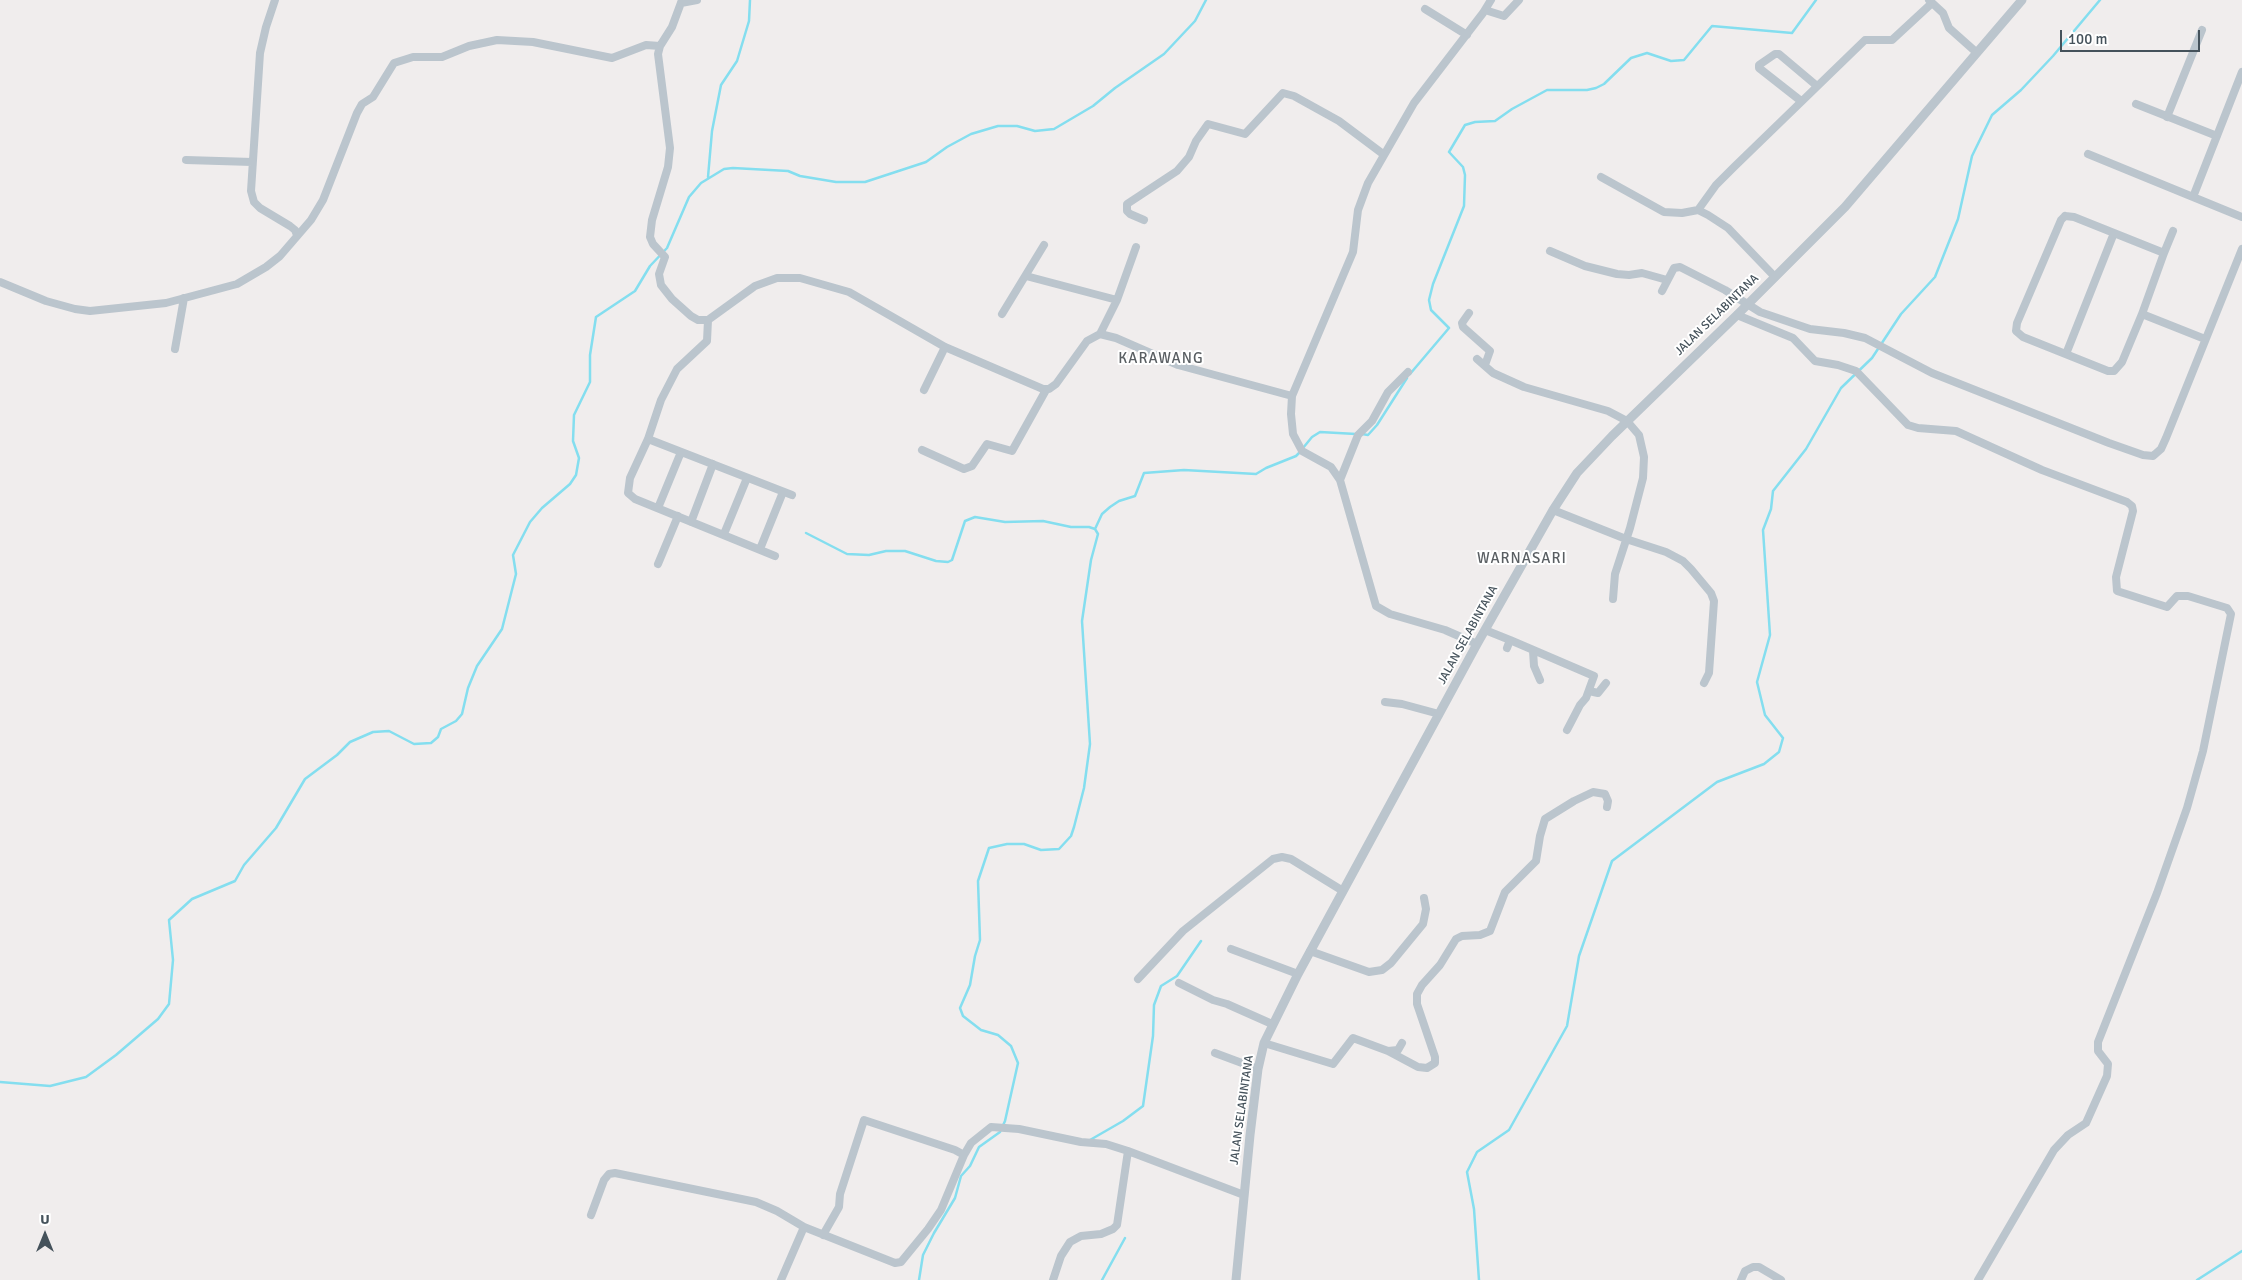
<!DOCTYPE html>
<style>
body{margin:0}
#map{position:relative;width:2242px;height:1280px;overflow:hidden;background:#f0eded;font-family:Signika,sans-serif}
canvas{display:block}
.north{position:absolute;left:20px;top:1210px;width:50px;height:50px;-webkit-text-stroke:4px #fff;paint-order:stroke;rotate:0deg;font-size:14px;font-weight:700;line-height:20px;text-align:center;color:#45525b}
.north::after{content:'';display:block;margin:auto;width:18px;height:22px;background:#45525b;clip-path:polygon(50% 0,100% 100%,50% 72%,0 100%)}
.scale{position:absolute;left:2060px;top:30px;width:140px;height:22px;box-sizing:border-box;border:2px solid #45525b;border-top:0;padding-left:6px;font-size:15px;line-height:18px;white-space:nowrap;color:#45525b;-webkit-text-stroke:4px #fff;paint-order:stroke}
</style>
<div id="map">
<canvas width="2242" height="1280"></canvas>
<div class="north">U</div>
<div class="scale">100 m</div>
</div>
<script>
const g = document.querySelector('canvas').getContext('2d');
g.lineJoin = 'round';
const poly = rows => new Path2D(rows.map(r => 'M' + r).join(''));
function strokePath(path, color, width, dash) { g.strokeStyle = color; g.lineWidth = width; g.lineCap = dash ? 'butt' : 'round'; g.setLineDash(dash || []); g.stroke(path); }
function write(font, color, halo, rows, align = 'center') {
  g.font = font + ' Signika,sans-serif'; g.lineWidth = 4; g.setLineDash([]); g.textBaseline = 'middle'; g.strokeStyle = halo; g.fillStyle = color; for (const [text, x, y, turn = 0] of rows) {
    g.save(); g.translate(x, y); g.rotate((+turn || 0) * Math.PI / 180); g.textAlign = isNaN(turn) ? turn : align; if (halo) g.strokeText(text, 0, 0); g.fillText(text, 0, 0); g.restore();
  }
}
const stream = poly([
 [708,177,712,131,721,85,737,61,749,21,750,0],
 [1410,374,1449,328,1431,310,1429,300,1433,284,1464,206,1465,175,1463,167,1449,152,1465,125,1475,122,1495,121,1512,109,1547,90,1587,90,1596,88,1604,84,1631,58,1647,53,1671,61,1684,60,1712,26,1792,33,1816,0],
 [1362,434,1368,435,1377,425,1407,378],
 [1303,448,1312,437,1320,432,1356,434],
 [1095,529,1102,514,1110,507,1119,501,1135,496,1144,473,1184,470,1256,474,1266,468,1296,456,1300,452],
 [806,533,847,554,869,555,886,551,905,551,936,561,948,562,952,560,965,521,975,517,1005,522,1043,521,1071,527,1089,527,1095,529,1098,534,1091,560,1082,621,1090,744,1084,788,1074,827,1071,836,1059,849,1041,850,1024,844,1007,844,989,848,978,881,980,940,975,956,970,985,960,1008,963,1016,981,1030,998,1035,1011,1046,1018,1063,1005,1121,1000,1132,979,1147,970,1166,961,1176,955,1198,934,1233,923,1255,919,1280],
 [0,1082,50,1086,86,1077,116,1055,158,1019,169,1004,173,960,169,920,192,899,235,881,244,865,276,828,305,779,337,755,350,742,373,732,389,731,414,744,431,743,438,737,441,729,456,721,462,714,468,688,477,666,502,629,516,574,513,555,530,522,542,508,570,484,576,475,579,458,573,441,574,415,590,382,590,355,596,317,635,291,650,266,667,248,689,197,701,183,724,169,733,168,788,171,800,176,836,182,865,182,926,162,947,147,971,134,998,126,1017,126,1035,131,1054,129,1093,106,1115,88,1164,54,1195,21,1206,0],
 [1090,1140,1123,1121,1143,1106,1153,1036,1154,1005,1161,986,1177,976,1201,941],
 [1102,1280,1125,1238],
 [1479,1280,1474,1209,1467,1172,1477,1152,1509,1130,1567,1026,1579,956,1612,861,1717,782,1764,764,1779,752,1783,738,1765,715,1757,682,1770,635,1763,530,1771,509,1773,491,1806,449,1841,388,1872,358,1901,314,1935,277,1958,219,1972,156,1992,115,2021,90,2053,56,2100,0],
 [2197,1280,2242,1251]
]);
const minor = poly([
 [275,0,266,27,260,53,251,191,254,202,260,208,290,226,295,230,297,235],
 [682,0,672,27,660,46,658,54,670,148,668,167,652,220,650,237,653,244,665,257,659,274,661,285,672,299,691,316,698,320,708,320,755,286,777,278,800,278,849,292,945,347,1043,389,1049,389,1056,384,1087,341,1100,334,1116,338,1178,365,1292,396],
 [1929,0,1943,13,1949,28,1976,52],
 [681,3,697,0],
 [1425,9,1467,35],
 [1485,10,1504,16,1519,0],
 [2242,72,2193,197,2242,217],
 [1801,101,1759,68,1759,65,1775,54,1779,54,1817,86],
 [2136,104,2217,136],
 [2167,117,2202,30],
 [2088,154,2193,197],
 [186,160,252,162],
 [1601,177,1664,212,1682,213,1698,210,1708,215,1728,228,1775,277],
 [1698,210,1716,185,1734,167,1865,40,1892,40,1932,3],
 [2065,216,2074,217,2164,253,2142,314,2122,362,2114,371,2108,371,2023,337,2016,331,2017,323,2061,220,2065,216],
 [1144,220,1130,214,1127,211,1127,204,1177,171,1189,157,1196,141,1208,124,1245,134,1283,93,1294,96,1339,121,1383,154],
 [1550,251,1585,266,1617,274,1629,275,1642,273,1667,280],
 [2164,253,2173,231],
 [1026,276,1117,300],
 [0,282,46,301,75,309,90,311,166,303,237,284,266,267,280,256,311,220,323,200,357,113,362,104,373,97,394,63,413,57,442,57,469,46,497,40,533,42,612,58,646,45,660,46],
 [1662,291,1674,268,1680,267,1725,290,1760,312,1810,329,1844,333,1865,338,1932,373,2109,443,2143,455,2153,456,2161,449,2166,438,2242,249],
 [1469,313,1462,323,1463,327,1490,351,1485,365],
 [1002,314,1044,245],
 [2142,314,2205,339],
 [1737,315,1793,338,1815,361,1838,365,1856,371,1908,425,1918,428,1956,431,2042,470,2127,502,2132,506,2133,511,2116,577,2117,591,2167,607,2177,596,2188,596,2227,608,2231,614,2203,751,2187,808,2157,893,2098,1042,2098,1051,2108,1064,2107,1076,2086,1123,2068,1135,2054,1150,1978,1280],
 [708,320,707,341,677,369,661,400,648,439,630,478,628,493,635,499,775,556],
 [1100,334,1117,300,1136,247],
 [175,349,184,298],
 [2066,354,2114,233],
 [1477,359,1493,373,1524,387,1608,411,1627,421,1639,435,1644,457,1643,478,1630,528,1615,574,1613,599],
 [924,390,945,347],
 [648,439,792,495],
 [922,450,964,469,972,466,987,444,1012,451,1046,390],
 [1340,480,1358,435,1372,421,1388,392,1408,372],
 [658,508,681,452],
 [1553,510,1626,539,1666,552,1683,561,1691,569,1711,593,1714,601,1709,673,1704,683],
 [691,522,713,464],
 [724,534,747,478],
 [760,549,783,492],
 [658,564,678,516],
 [1485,630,1510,640,1507,648],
 [1510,640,1594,676,1586,698,1580,705,1567,730],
 [1477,644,1445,630,1390,614,1376,606,1340,480,1331,467,1302,451,1293,434,1291,414,1292,396,1353,252,1358,210,1368,183,1414,103,1483,13,1491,0],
 [1533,651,1534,666,1540,680],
 [1589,691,1598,693,1606,683],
 [1385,702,1402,704,1439,714],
 [1231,949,1298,974],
 [1310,951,1369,972,1382,970,1391,963,1423,924,1426,909,1424,898],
 [1138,979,1183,931,1273,859,1282,857,1291,859,1343,891],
 [1179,983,1213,1000,1227,1004,1272,1024],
 [1264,1043,1333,1064,1353,1038,1388,1051,1398,1050,1402,1043],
 [1388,1051,1418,1067,1427,1068,1435,1063,1435,1057,1417,1004,1417,994,1422,985,1440,965,1456,939,1462,936,1480,935,1490,931,1505,892,1536,861,1540,836,1545,819,1574,801,1593,792,1605,794,1608,801,1607,807],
 [1215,1053,1258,1069],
 [591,1215,604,1180,609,1174,615,1173,756,1202,777,1211,804,1227],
 [823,1235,839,1207,840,1194,864,1120,955,1150,964,1155],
 [781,1280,804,1227,895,1263,901,1262,928,1229,941,1210,964,1155,971,1143,991,1127,1019,1129,1081,1142,1106,1144,1128,1151],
 [1053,1280,1061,1256,1070,1242,1081,1236,1101,1234,1113,1229,1117,1225,1128,1151,1244,1195],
 [1741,1280,1745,1271,1753,1267,1759,1267,1781,1280]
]);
const tertiary = poly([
 [1236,1280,1250,1135,1258,1069,1264,1043,1298,974,1477,644,1553,510,1577,473,1612,436,1737,315,1845,207,2022,0]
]);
const streetNames = [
 ["JALAN SELABINTANA",1717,315,-44],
 ["JALAN SELABINTANA",1468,635,-61],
 ["JALAN SELABINTANA",1242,1110,-82]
];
const quarterNames = [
 ["KARAWANG",1161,359],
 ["WARNASARI",1522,559]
];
strokePath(stream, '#84deef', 2.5);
strokePath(minor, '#bbc5cd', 8);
strokePath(tertiary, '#bbc5cd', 9);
write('12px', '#45525b', '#fff', streetNames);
g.letterSpacing = '1px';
write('15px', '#595e62', '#fff', quarterNames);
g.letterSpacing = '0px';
</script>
